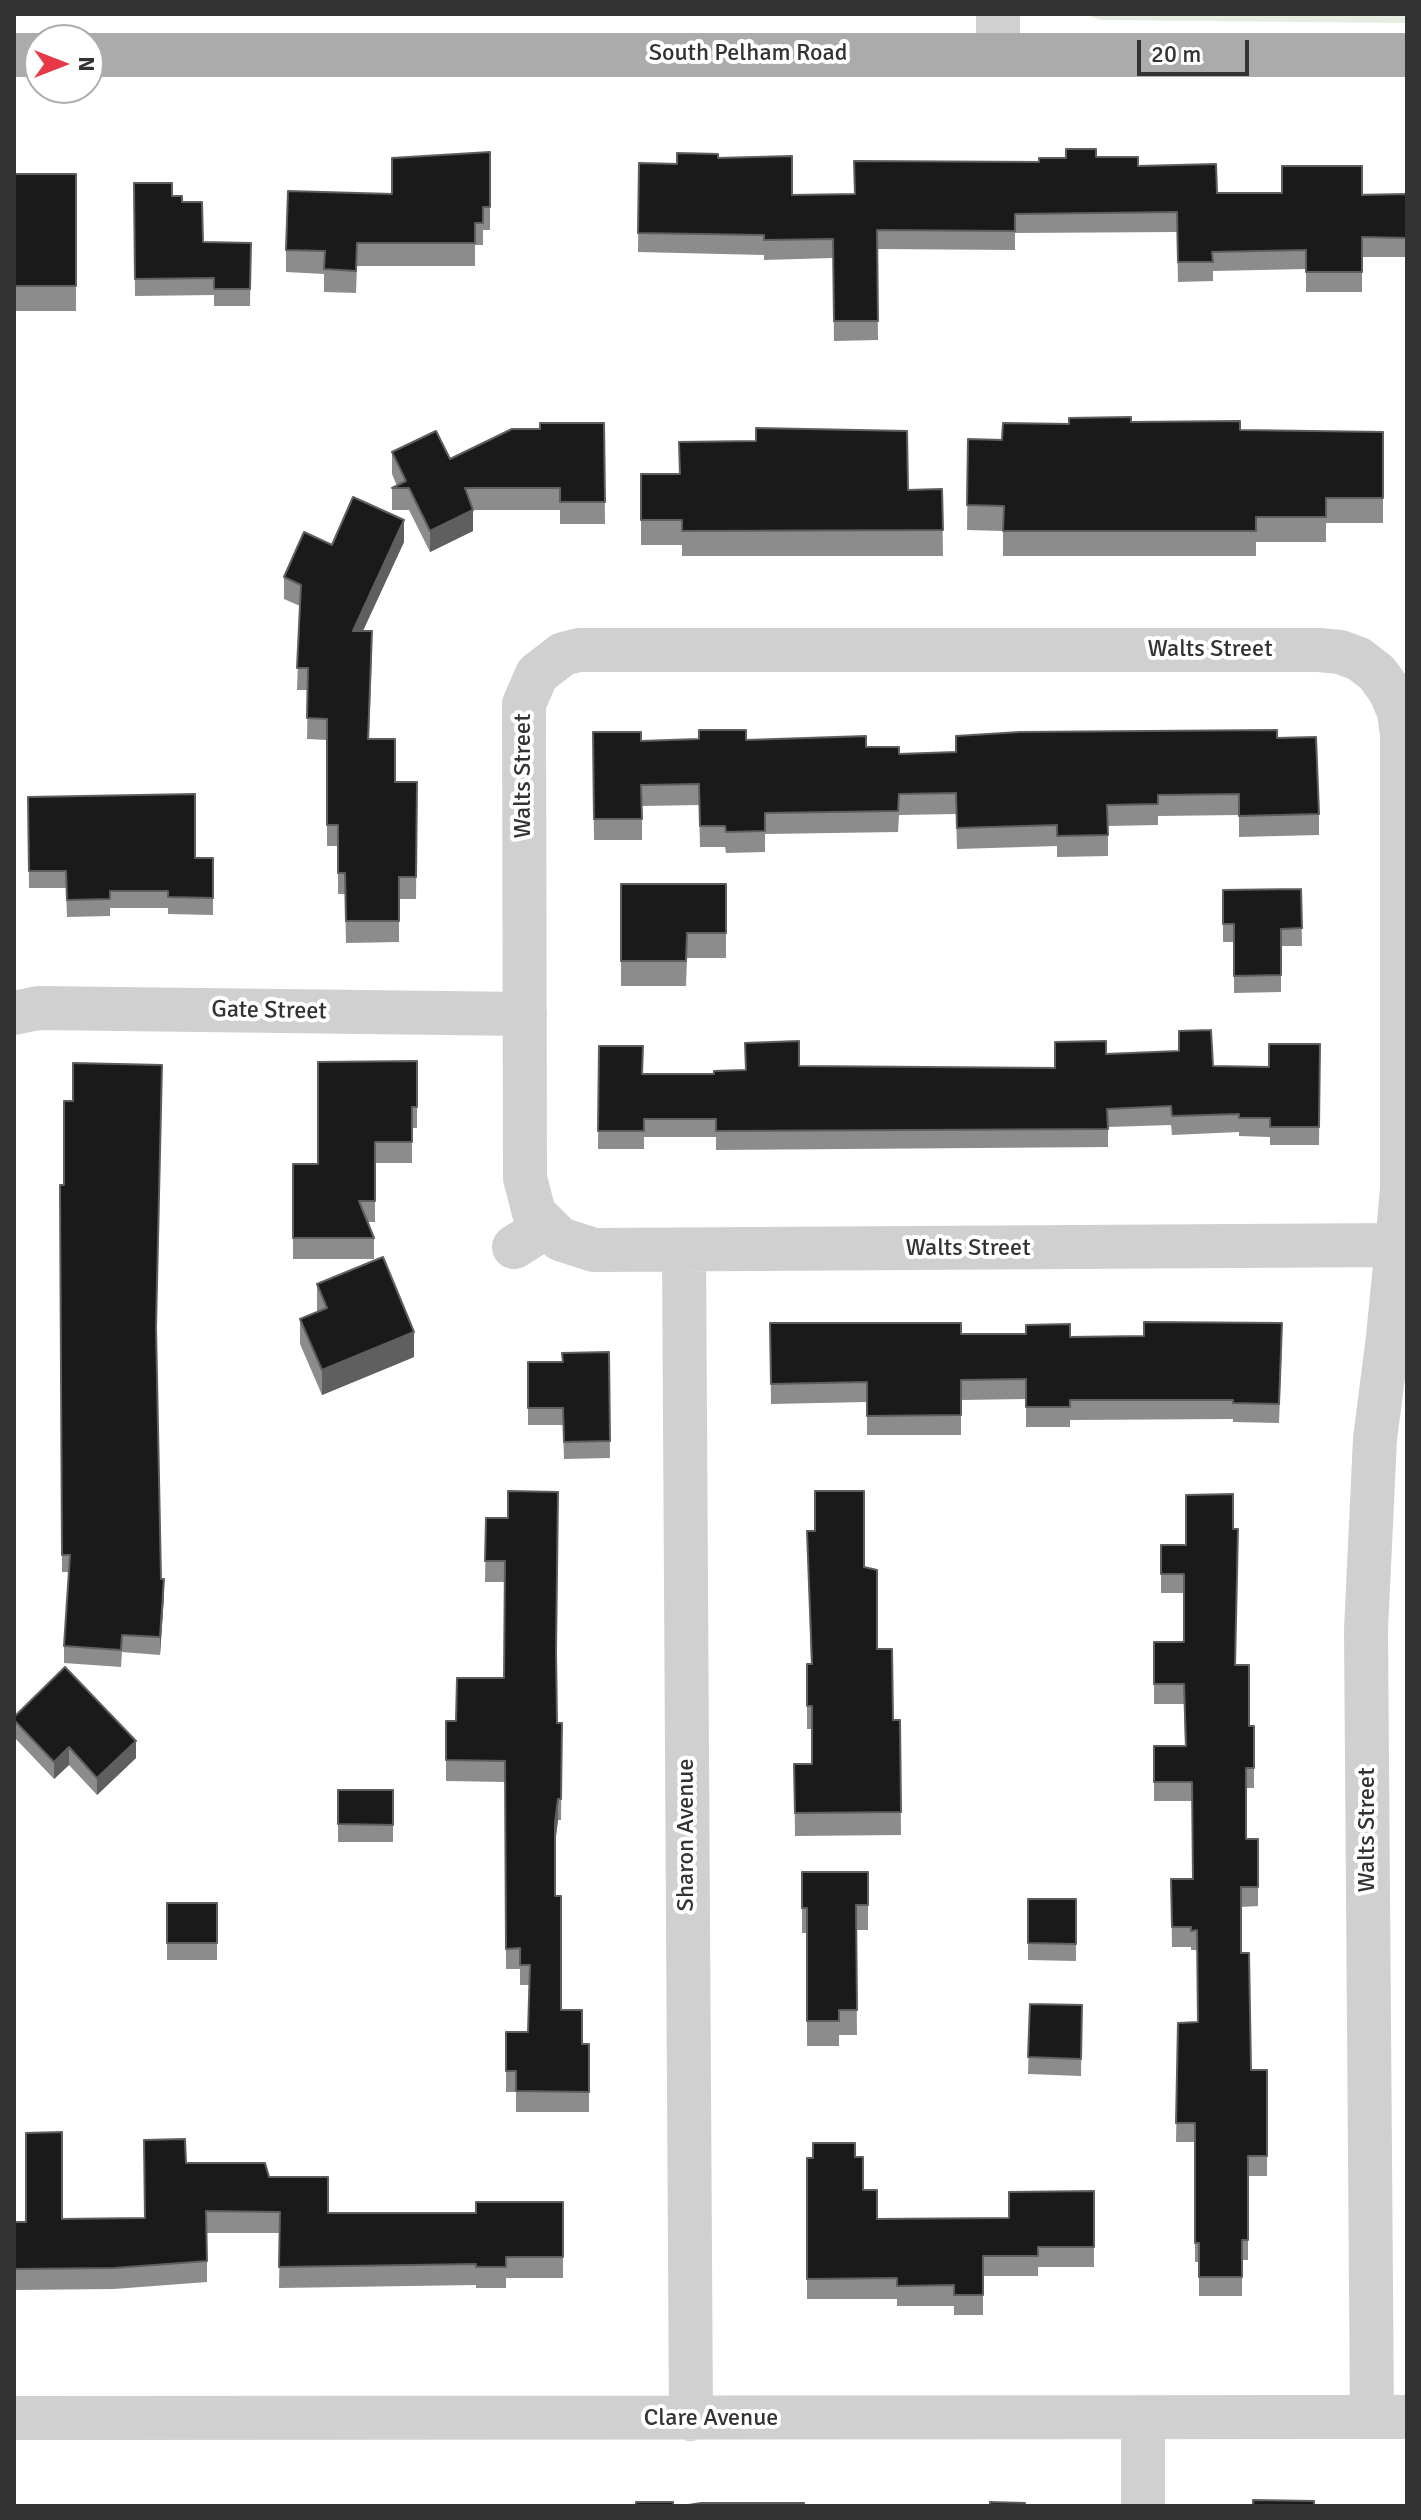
<!DOCTYPE html>
<style>
body{margin:0}
#map{position:relative;width:1421px;height:2520px;overflow:hidden;background:#fff;font-family:Signika,sans-serif}
canvas{display:block}
.frame{position:absolute;inset:0;border:16px solid #333;pointer-events:none}
.north{position:absolute;left:24px;top:24px;width:80px;height:80px;box-sizing:border-box;background:#fff;border:2px solid #adadad;border-radius:50%;rotate:90deg;font-size:22px;font-weight:700;line-height:32px;text-align:center;color:#333}
.north::after{content:'';display:block;margin:auto;width:28px;height:36px;background:#e63946;clip-path:polygon(50% 0,100% 100%,50% 72%,0 100%)}
.scale{position:absolute;left:1137px;top:40px;width:112px;height:36px;box-sizing:border-box;border:4px solid #333;border-top:0;padding-left:10px;font-size:24px;line-height:28px;white-space:nowrap;color:#333;-webkit-text-stroke:6px #fff;paint-order:stroke}
</style>
<div id="map">
<canvas width="1421" height="2520"></canvas>
<div class="frame"></div>
<div class="north">N</div>
<div class="scale">20 m</div>
</div>
<script>
const g = document.querySelector('canvas').getContext('2d');
g.lineJoin = 'round';
function fillPath(path, color) { g.fillStyle = color; g.fill(path, 'evenodd'); }
const poly = rows => new Path2D(rows.map(r => 'M' + r).join(''));
function strokePath(path, color, width, dash) { g.strokeStyle = color; g.lineWidth = width; g.lineCap = dash ? 'butt' : 'round'; g.setLineDash(dash || []); g.stroke(path); }
function write(font, color, halo, rows, align = 'center') {
  g.font = font + ' Signika,sans-serif'; g.lineWidth = 8; g.setLineDash([]); g.textBaseline = 'middle'; g.strokeStyle = halo; g.fillStyle = color; for (const [text, x, y, turn = 0] of rows) {
    g.save(); g.translate(x, y); g.rotate((+turn || 0) * Math.PI / 180); g.textAlign = isNaN(turn) ? turn : align; if (halo) g.strokeText(text, 0, 0); g.fillText(text, 0, 0); g.restore();
  }
}
const green = poly([
 [1084,14,1407,14,1407,23,1101,20]
]);
const minor = poly([
 [998,14,998,53],
 [14,1013,38,1008,525,1014],
 [514,1247,546,1227],
 [684,1251,691,2419],
 [1372,2417,1366,1630,1375,1439,1388,1337,1397,1245,1402,1189,1402,735,1399,712,1390,691,1377,673,1359,659,1340,652,1319,650,579,650,563,654,537,674,524,704,525,1178,534,1213,560,1239,594,1250,1397,1245],
 [14,2418,1407,2417],
 [1143,2419,1143,2506]
]);
const major = poly([
 [14,55,40,55],
 [88,55,1407,55]
]);
const wall = poly([
 [490,152,490,230,483,230,483,245,475,245,475,266,357,266,356,293,324,292,324,274,286,272,286,250,392,194],
 [1096,157,1138,166,1217,193,1407,194,1407,257,1362,257,1362,292,1306,292,1306,269,1213,271,1213,281,1178,282,1177,232,1015,233,1015,250,877,249,878,340,834,341,833,258,764,260,764,255,638,252,639,163,677,164,718,158,792,195,855,194,1039,162],
 [14,174,76,174,76,311,15,311],
 [134,183,172,196,182,202,203,242,251,243,250,306,214,306,214,295,135,296],
 [1131,422,1240,430,1383,432,1383,523,1326,523,1326,542,1256,542,1256,556,1003,556,1003,531,967,530,968,439,1002,440,1069,424],
 [604,423,605,524,560,524,560,510,473,510,473,531,430,552,409,510,392,510,392,488,397,486,392,474,392,452,450,459,540,429],
 [641,474,908,490,942,489,943,556,682,556,682,545,641,545],
 [404,542,363,631,372,653,369,739,395,782,417,782,416,899,399,899,399,942,346,943,345,894,338,894,338,846,327,846,327,740,307,739,308,690,297,690,300,606,284,599,284,577,332,545],
 [593,732,641,741,746,740,866,747,899,754,1277,738,1319,814,1319,835,1239,837,1239,815,1158,816,1158,825,1108,826,1108,856,1057,857,1057,846,957,849,956,814,899,815,898,832,765,834,765,852,726,853,725,847,700,847,699,805,642,806,642,840,594,840],
 [28,797,195,858,213,858,213,915,168,914,168,908,110,908,110,916,67,917,66,888,29,888],
 [621,884,726,884,726,958,687,958,686,986,621,986],
 [1301,889,1302,946,1281,946,1281,992,1234,993,1234,942,1223,942,1223,890],
 [1320,1044,1319,1145,1270,1145,1270,1137,1239,1136,1239,1132,1172,1135,1171,1125,1108,1127,1108,1147,716,1150,716,1137,644,1137,644,1149,598,1149,599,1046,643,1074,714,1074,745,1070,799,1066,1055,1068,1106,1054,1213,1066,1269,1067],
 [417,1061,417,1128,412,1128,412,1163,375,1163,375,1222,368,1222,374,1238,374,1259,293,1259,293,1164,318,1164],
 [60,1185,156,1336,161,1579,164,1596,160,1655,122,1652,121,1667,64,1663,64,1646,69,1572,62,1572],
 [317,1284,414,1357,322,1395,300,1344,300,1319,317,1312],
 [770,1323,961,1334,1282,1342,1279,1423,1233,1422,1233,1419,1070,1420,1070,1427,1026,1427,1026,1399,961,1400,961,1435,867,1435,867,1402,771,1404],
 [609,1352,610,1458,564,1459,563,1425,528,1425,528,1362,562,1362],
 [486,1518,556,1660,557,1723,562,1744,561,1820,558,1820,555,1844,555,1896,561,2010,582,2044,589,2044,589,2112,516,2112,516,2092,506,2092,506,2032,528,2032,530,1985,520,1985,520,1969,506,1969,505,1782,446,1781,446,1721,456,1721,504,1678,505,1582,485,1582],
 [807,1531,864,1567,877,1649,893,1720,900,1720,901,1835,795,1836,794,1764,812,1764,812,1729,807,1729,807,1664,811,1664],
 [1161,1545,1186,1545,1235,1665,1249,1726,1254,1726,1254,1788,1246,1788,1246,1839,1258,1839,1258,1906,1241,1907,1241,1953,1251,2070,1267,2070,1267,2176,1248,2176,1248,2260,1242,2260,1242,2296,1199,2296,1199,2262,1195,2262,1195,2142,1176,2142,1178,2023,1198,2022,1197,1950,1191,1950,1191,1947,1172,1947,1171,1879,1193,1879,1192,1801,1154,1801,1154,1746,1185,1746,1184,1704,1154,1704,1154,1642,1184,1642,1184,1593,1161,1593],
 [14,1717,136,1758,97,1795,69,1765,54,1779,14,1737],
 [338,1790,393,1790,393,1842,338,1842],
 [802,1872,868,1872,868,1930,856,1930,857,2035,839,2035,839,2046,807,2046,807,1933,802,1933],
 [1028,1899,1076,1899,1076,1961,1028,1960],
 [167,1903,217,1903,217,1960,167,1960],
 [1030,2004,1082,2005,1081,2076,1028,2074],
 [855,2157,863,2190,877,2219,1009,2218,1094,2191,1094,2267,1038,2267,1038,2276,983,2276,983,2315,954,2315,954,2306,897,2306,897,2299,807,2299,807,2158],
 [186,2163,269,2177,328,2213,476,2213,563,2202,563,2278,506,2278,506,2288,476,2288,476,2285,279,2288,280,2233,207,2233,207,2282,114,2289,14,2290,14,2222,62,2219,145,2218]
]);
const shadedWall = poly([
 [473,510,473,531,430,552,430,531],
 [404,520,404,542,353,652,353,631],
 [414,1332,414,1357,322,1395,322,1370],
 [164,1579,164,1596,160,1655,160,1637],
 [136,1741,136,1758,97,1795,97,1778],
 [69,1747,69,1765,54,1779,54,1762],
 [558,1799,558,1820,555,1844,555,1823]
]);
const building = poly([
 [1066,149,1096,149,1096,157,1138,157,1138,166,1216,164,1217,193,1282,193,1282,166,1362,166,1362,195,1407,194,1407,238,1362,237,1362,272,1306,272,1306,250,1212,252,1213,262,1178,262,1177,212,1015,214,1015,231,877,230,878,321,834,321,833,239,764,240,764,235,638,233,639,163,677,164,677,153,718,154,718,158,792,156,792,195,855,194,854,161,1039,162,1039,158,1066,158,1066,149],
 [490,152,490,207,483,207,483,223,475,223,475,243,357,243,356,271,324,269,325,251,286,250,288,191,392,194,392,158,490,152],
 [14,174,76,174,76,286,15,286,14,174],
 [134,183,172,183,172,196,182,196,182,202,202,202,203,242,251,243,250,289,214,289,214,278,135,279,134,183],
 [1131,417,1131,422,1240,421,1240,430,1383,432,1383,498,1326,498,1326,517,1256,517,1256,531,1003,531,1004,506,967,505,968,439,1002,440,1003,423,1069,424,1069,418,1131,417],
 [540,423,604,423,605,502,560,502,560,488,465,488,473,510,430,531,409,488,392,488,406,481,392,452,436,431,450,459,512,429,540,429,540,423],
 [756,428,907,431,908,490,942,489,943,530,682,531,682,520,641,520,641,474,680,474,679,442,756,441,756,428],
 [353,497,404,520,353,631,372,631,368,739,395,739,395,782,417,782,416,877,399,877,399,921,346,921,345,873,338,873,338,825,327,825,327,719,307,718,308,668,297,668,301,585,284,577,304,532,332,545,353,497],
 [699,730,746,730,746,740,866,736,866,747,899,747,899,754,956,752,956,736,1020,732,1277,730,1277,738,1316,737,1319,814,1239,816,1239,794,1158,795,1158,804,1107,805,1108,835,1057,836,1057,825,957,828,956,793,899,794,898,811,765,813,765,831,726,832,725,826,700,826,699,784,641,785,642,819,594,819,593,732,641,732,641,741,699,739,699,730],
 [195,794,195,858,213,858,213,898,168,897,168,891,110,891,110,899,67,900,66,871,29,871,28,797,195,794],
 [621,884,726,884,726,933,687,933,686,961,621,961,621,884],
 [1301,889,1302,928,1281,929,1281,975,1234,976,1234,924,1223,924,1223,890,1301,889],
 [1211,1030,1213,1066,1269,1067,1269,1044,1320,1044,1319,1127,1270,1127,1270,1118,1239,1118,1239,1114,1172,1116,1171,1106,1107,1109,1108,1129,716,1131,716,1119,644,1119,644,1131,598,1131,599,1046,643,1046,642,1074,714,1074,714,1071,746,1070,745,1043,799,1041,799,1066,1055,1068,1055,1042,1106,1041,1106,1054,1179,1051,1179,1031,1211,1030],
 [417,1061,417,1107,412,1107,412,1142,375,1142,375,1201,359,1201,374,1238,293,1238,293,1164,318,1164,318,1062,417,1061],
 [73,1063,162,1065,156,1327,161,1579,164,1579,160,1637,122,1635,121,1650,64,1646,70,1555,62,1555,60,1185,64,1185,64,1101,73,1101,73,1063],
 [383,1257,414,1332,322,1370,300,1319,327,1308,317,1284,383,1257],
 [1144,1322,1282,1323,1279,1404,1233,1403,1233,1400,1070,1400,1070,1407,1026,1407,1026,1379,961,1380,961,1415,867,1416,867,1382,771,1384,770,1323,961,1323,961,1334,1026,1334,1026,1325,1070,1324,1070,1337,1144,1336,1144,1322],
 [609,1352,610,1441,564,1442,563,1408,528,1408,528,1362,563,1362,562,1353,609,1352],
 [508,1491,558,1492,556,1651,557,1723,562,1723,561,1799,558,1799,555,1823,555,1896,561,1896,561,2010,582,2010,582,2044,589,2044,589,2092,516,2091,516,2071,506,2071,506,2032,528,2032,530,1965,520,1965,520,1948,506,1949,505,1761,446,1760,446,1721,456,1721,457,1678,504,1678,505,1561,485,1561,486,1518,508,1518,508,1491],
 [815,1491,864,1491,864,1567,877,1570,877,1649,892,1649,893,1720,900,1720,901,1812,795,1813,794,1764,812,1764,812,1706,807,1706,807,1664,812,1664,807,1531,815,1531,815,1491],
 [1233,1494,1233,1529,1238,1529,1235,1665,1249,1665,1249,1726,1254,1726,1254,1768,1246,1768,1246,1839,1258,1839,1258,1887,1241,1887,1241,1953,1249,1953,1251,2070,1267,2070,1267,2156,1248,2156,1248,2240,1242,2240,1242,2277,1199,2277,1199,2243,1195,2243,1195,2123,1176,2123,1178,2023,1198,2022,1197,1930,1191,1931,1191,1927,1172,1927,1171,1879,1193,1879,1192,1782,1154,1782,1154,1746,1186,1746,1184,1684,1154,1684,1154,1642,1184,1642,1184,1574,1161,1574,1161,1545,1186,1545,1186,1495,1233,1494],
 [65,1667,136,1741,97,1778,69,1747,54,1762,14,1720,14,1717,65,1667],
 [338,1790,393,1790,393,1825,338,1824,338,1790],
 [802,1872,868,1872,868,1905,856,1905,857,2010,839,2010,839,2021,807,2021,807,1908,802,1908,802,1872],
 [1028,1899,1076,1899,1076,1944,1028,1943,1028,1899],
 [167,1903,217,1903,217,1943,167,1943,167,1903],
 [1030,2004,1082,2005,1081,2059,1028,2057,1030,2004],
 [62,2132,62,2219,145,2218,144,2140,185,2139,186,2163,265,2163,269,2177,328,2177,328,2213,476,2213,476,2202,563,2202,563,2257,506,2257,506,2267,476,2267,476,2264,279,2267,280,2212,206,2211,207,2261,114,2268,14,2269,14,2222,26,2222,26,2133,62,2132],
 [813,2143,855,2143,855,2157,863,2157,863,2190,877,2190,877,2219,1009,2218,1009,2192,1094,2191,1094,2247,1038,2247,1038,2256,983,2256,983,2295,954,2295,954,2285,897,2286,897,2278,807,2279,807,2158,813,2158,813,2143],
 [1253,2500,1314,2501,1314,2506,1253,2506,1253,2500],
 [636,2502,673,2502,673,2506,636,2506,636,2502],
 [990,2502,1025,2503,1024,2506,990,2506,990,2502],
 [701,2503,804,2503,804,2506,682,2506,701,2503]
]);
const streetNames = [
 ["South Pelham Road",748,54],
 ["Walts Street",1210,650],
 ["Walts Street",524,776,-90],
 ["Gate Street",269,1011,1],
 ["Walts Street",968,1249],
 ["Walts Street",1368,1830,-90],
 ["Sharon Avenue",687,1835,-90],
 ["Clare Avenue",711,2419]
];
fillPath(green, '#e6ecdf');
strokePath(minor, '#d0d0d0', 44);
strokePath(major, '#ababab', 44);
fillPath(wall, '#8c8c8c');
fillPath(shadedWall, '#5f5f5f');
fillPath(building, '#1a1a1a');
strokePath(building, '#5f5f5f', 2);
write('24px', '#333', '#fff', streetNames);
</script>
